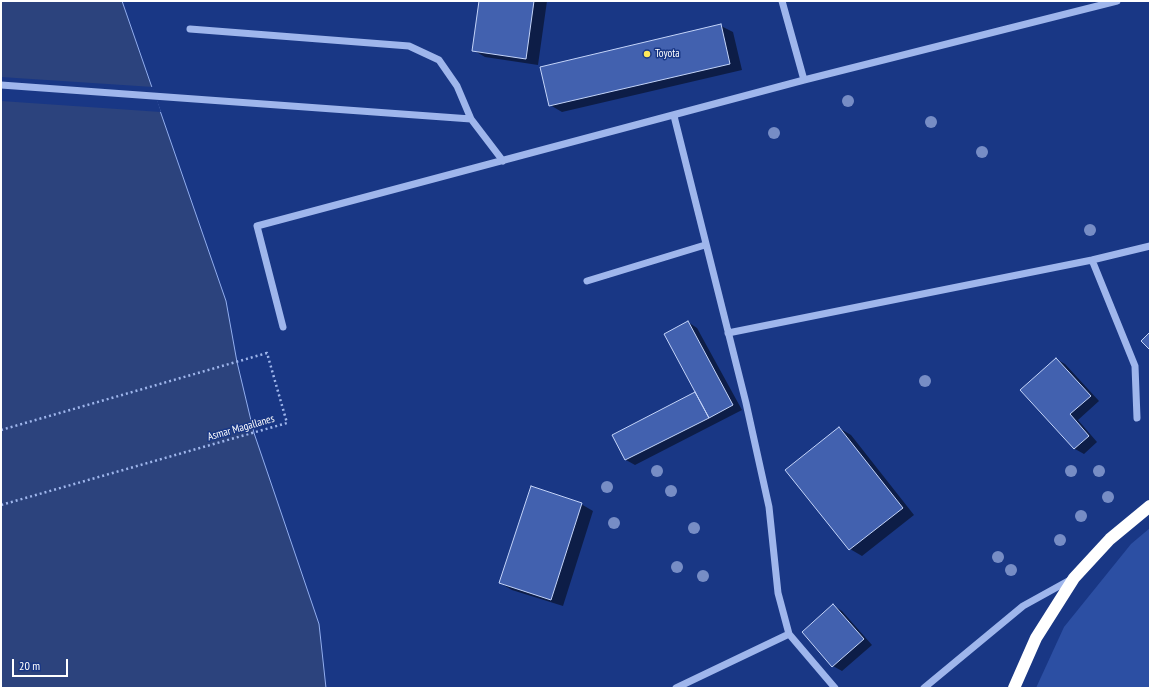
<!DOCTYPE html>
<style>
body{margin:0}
#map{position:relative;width:1151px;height:689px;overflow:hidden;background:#193785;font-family:"PT Sans Narrow",sans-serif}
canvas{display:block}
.frame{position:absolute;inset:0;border:2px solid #fff;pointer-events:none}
.scale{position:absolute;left:12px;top:659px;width:56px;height:18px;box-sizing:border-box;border:2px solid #fff;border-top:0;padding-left:5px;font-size:12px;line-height:14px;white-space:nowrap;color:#fff;-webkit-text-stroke:3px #193785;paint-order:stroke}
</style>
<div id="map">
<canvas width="1151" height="689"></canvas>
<div class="frame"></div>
<div class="scale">20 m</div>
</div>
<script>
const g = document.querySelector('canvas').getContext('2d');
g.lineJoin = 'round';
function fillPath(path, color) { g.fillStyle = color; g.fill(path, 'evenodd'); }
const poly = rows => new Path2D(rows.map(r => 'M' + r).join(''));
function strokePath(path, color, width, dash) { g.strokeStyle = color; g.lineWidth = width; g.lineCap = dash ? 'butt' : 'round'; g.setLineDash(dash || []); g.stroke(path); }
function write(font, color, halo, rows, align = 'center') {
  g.font = font + ' "PT Sans Narrow",sans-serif'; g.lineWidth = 3; g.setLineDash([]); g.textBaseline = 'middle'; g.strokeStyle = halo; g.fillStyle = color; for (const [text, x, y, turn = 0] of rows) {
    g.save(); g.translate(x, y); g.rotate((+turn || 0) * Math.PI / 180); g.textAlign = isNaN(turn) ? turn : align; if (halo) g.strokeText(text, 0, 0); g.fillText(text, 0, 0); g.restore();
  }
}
const green = poly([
 [1150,528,1150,688,1036,688,1064,627,1131,544]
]);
const water = poly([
 [1,1,122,1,226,301,237,362,254,433,319,624,326,688,1,688,1,1]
]);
const pier = poly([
 [1,77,153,87,161,112,1,101]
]);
const shadow = poly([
 [480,1,547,1,538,65,485,57,473,50],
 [721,26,733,32,742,70,562,112,550,105],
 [688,322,697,328,742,410,635,465,626,460,614,435,697,393],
 [1056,359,1065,364,1099,401,1078,420,1097,442,1084,454,1075,449,1022,390],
 [839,428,851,435,914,515,862,556,850,549],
 [581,504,593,511,563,606,512,590,500,583],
 [833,605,842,611,872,645,842,671,833,666]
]);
const building = poly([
 [479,1,534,1,526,59,472,51,479,1],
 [721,24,730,64,549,106,540,67,721,24],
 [688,321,733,405,709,418,664,334,688,321],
 [1150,332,1150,350,1141,341,1150,332],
 [1056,358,1091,396,1070,414,1089,436,1074,449,1020,390,1056,358],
 [695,392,709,418,625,460,612,435,695,392],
 [839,427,903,508,849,550,785,470,839,427],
 [531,486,582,503,551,600,499,583,531,486],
 [833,604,864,639,832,667,802,632,833,604]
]);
const path = poly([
 [1,430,267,353,287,423,1,505]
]);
const minor = poly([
 [782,1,804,80],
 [190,29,409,46,439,60,457,86,471,119],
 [1,85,471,119,503,161],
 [674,116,746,403,769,507,778,593,789,634,835,688],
 [1092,260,1135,366,1137,418],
 [587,281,705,245],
 [283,327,257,226,804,80,1117,1],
 [728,333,1092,260,1150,246],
 [676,688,789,634],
 [924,688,1023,606,1070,580]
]);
const highway = poly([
 [1014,688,1036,638,1074,578,1110,539,1150,506]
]);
const trees = [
 [848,101],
 [931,122],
 [774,133],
 [982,152],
 [1090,230],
 [925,381],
 [657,471],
 [1071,471],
 [1099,471],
 [607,487],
 [671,491],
 [1108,497],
 [1081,516],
 [614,523],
 [694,528],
 [1060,540],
 [998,557],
 [677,567],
 [1011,570],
 [703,576]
];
const markers = [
 [647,54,4,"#ffe95a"]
];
const poiNames = [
 ["Toyota",655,54]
];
const streetNames = [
 ["Asmar Magallanes",241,428,-16]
];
fillPath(green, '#2c4fa3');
fillPath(water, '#2c437d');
strokePath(water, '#92aeef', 1);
fillPath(pier, '#193785');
fillPath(shadow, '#0007');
fillPath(building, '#4261af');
strokePath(building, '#c4d4f9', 1);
strokePath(path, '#9fb6ec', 2.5, [2, 3]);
strokePath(minor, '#9fb6ec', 7);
strokePath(highway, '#fff', 12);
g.fillStyle = '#778dc5';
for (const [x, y] of trees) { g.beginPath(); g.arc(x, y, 6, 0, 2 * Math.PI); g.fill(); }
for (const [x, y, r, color] of markers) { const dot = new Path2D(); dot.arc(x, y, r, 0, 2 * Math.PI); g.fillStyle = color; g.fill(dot); strokePath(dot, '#193785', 1.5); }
write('11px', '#fff', '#193785', poiNames, 'left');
write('11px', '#fff', '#193785', streetNames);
</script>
